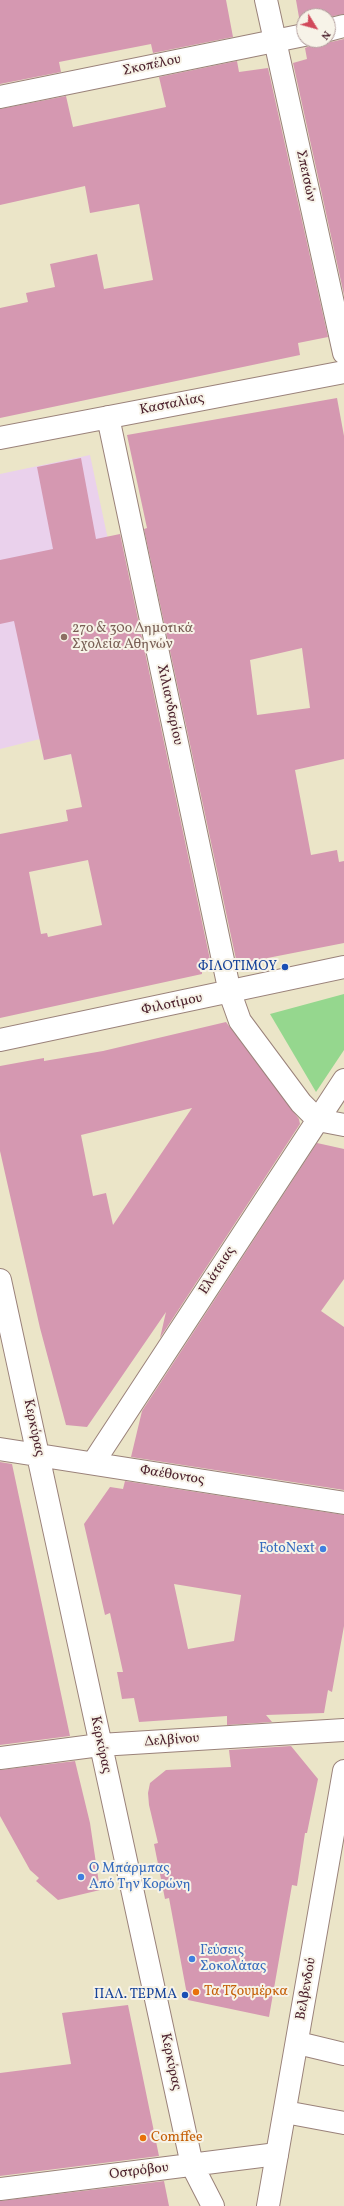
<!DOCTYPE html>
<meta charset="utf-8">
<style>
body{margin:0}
#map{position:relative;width:344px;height:2206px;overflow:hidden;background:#ebe5c8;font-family:Vollkorn,serif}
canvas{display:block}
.north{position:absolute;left:296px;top:8px;width:40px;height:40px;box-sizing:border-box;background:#f7f3e8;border:1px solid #b29e9c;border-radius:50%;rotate:127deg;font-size:11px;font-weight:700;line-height:16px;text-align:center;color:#4a1f2b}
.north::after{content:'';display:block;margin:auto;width:14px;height:18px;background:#d1495b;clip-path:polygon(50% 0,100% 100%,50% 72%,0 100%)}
</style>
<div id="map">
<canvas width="344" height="2206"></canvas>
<div class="north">N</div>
</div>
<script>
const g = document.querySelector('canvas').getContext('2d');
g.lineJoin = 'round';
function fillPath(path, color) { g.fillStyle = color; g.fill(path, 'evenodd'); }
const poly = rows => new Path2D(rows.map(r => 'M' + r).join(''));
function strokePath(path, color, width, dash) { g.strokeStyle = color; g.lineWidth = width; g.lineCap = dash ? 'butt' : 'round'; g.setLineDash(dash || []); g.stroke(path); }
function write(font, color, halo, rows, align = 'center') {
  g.font = font + ' Vollkorn,serif'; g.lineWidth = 4; g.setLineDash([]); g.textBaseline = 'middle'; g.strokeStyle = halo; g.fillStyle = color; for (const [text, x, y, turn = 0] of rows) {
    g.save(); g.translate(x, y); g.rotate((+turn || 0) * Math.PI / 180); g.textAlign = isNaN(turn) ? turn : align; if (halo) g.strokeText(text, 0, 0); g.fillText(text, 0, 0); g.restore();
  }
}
const built = poly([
 [90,455,150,737,44,760,40,739,0,749,0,474]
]);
const green = poly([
 [344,994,344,1050,316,1092,270,1014]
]);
const building = poly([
 [0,0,226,0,233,37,153,53,151,44,59,62,61,72,0,84],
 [296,0,344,0,344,14,328,17,304,16,304,23,300,23],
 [344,39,344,295,293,63,307,59,305,48,312,45,315,40,331,42],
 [237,61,239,72,268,68,328,337,298,343,300,355,0,418,0,308,28,302,26,293,55,287,50,264,97,254,104,289,153,280,139,204,90,213,85,186,0,205,0,109,66,96,73,127,166,107,159,77],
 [337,398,344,436,344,759,295,770,311,855,337,850,339,862,344,861,344,943,237,964,144,529,147,528,127,435],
 [302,648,310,708,257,715,250,660],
 [81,458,96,539,120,534,212,969,202,971,202,974,0,1018,0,834,68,821,66,810,82,807,71,754,44,760,14,621,0,624,0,560,53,549,37,467],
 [88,860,102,925,48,937,47,933,41,934,29,872],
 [226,1022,299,1119,300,1124,160,1338,166,1312,87,1427,66,1425,40,1328,0,1151,0,1066,44,1058,44,1061,103,1051],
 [192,1108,113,1225,106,1193,93,1196,81,1135],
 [317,1143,344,1149,344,1279,321,1311,344,1327,344,1490,131,1457,142,1411],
 [0,1462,12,1464,70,1736,0,1745],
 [125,1481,344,1515,344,1626,332,1692,328,1690,324,1713,266,1715,272,1722,227,1725,227,1716,139,1722,134,1698,122,1699,117,1672,123,1672,110,1613,105,1615,84,1524,110,1487,123,1489],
 [174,1584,241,1595,234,1641,188,1649],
 [291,1746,318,1779,307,1833,305,1833,297,1886,292,1885,269,2017,188,2000,169,1898,165,1899,154,1844,158,1843,149,1805,148,1793,150,1783,166,1770,231,1767,229,1750],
 [75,1761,90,1823,100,1890,58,1900,36,1881,39,1878,30,1870,0,1816,0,1770],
 [128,2005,159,2156,0,2176,0,2073,71,2064,62,2013],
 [164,2181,169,2206,0,2206,0,2201]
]);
const street = poly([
 [328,30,344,26],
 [0,97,304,35],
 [108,417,230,993,240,1021,301,1103,318,1120,344,1125],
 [0,438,344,372],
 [0,1040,344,967],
 [0,1280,192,2165,213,2206],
 [0,1449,344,1503],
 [93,1463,344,1080],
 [0,1758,100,1745,344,1730],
 [298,2043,344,2054],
 [285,2112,344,2123],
 [0,2189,277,2154]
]);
const secondary = poly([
 [266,0,344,353],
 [268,2206,344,1771]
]);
const markers = [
 [64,637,4,"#8d6e63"],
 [285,967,4,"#1a4fb4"],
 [323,1549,4,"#3f7fe0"],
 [81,1877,4,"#3f7fe0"],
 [192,1959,4,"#3f7fe0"],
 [196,1992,4,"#e8710a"],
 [185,1995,4,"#1a4fb4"],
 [143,2138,4,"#e8710a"]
];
const streetNames = [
 ["Σκοπέλου",152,66,-12],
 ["Σπετσών",305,176,78],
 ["Κασταλίας",172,405,-11],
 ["Χιλιανδαρίου",169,705,78],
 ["Φιλοτίμου",172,1005,-12],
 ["Ελάτειας",218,1271,-57],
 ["Κερκύρας",33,1428,78],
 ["Φαέθοντος",172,1476,9],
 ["Δελβίνου",172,1741,-4],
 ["Κερκύρας",100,1745,78],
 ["Βελβενδού",307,1989,-80],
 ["Κερκύρας",170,2062,78],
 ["Οστρόβου",139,2172,-7]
];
const educationNames = [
 ["27ο & 30ο Δημοτικά",72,629],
 ["Σχολεία Αθηνών",72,645]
];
const transitNames = [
 ["ΦΙΛΟΤΙΜΟΥ",277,967],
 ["ΠΑΛ. ΤΕΡΜΑ",177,1995]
];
const shopNames = [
 ["FotoNext",315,1549,"right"],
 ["Ο Μπάρμπας",89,1869],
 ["Από Την Κορώνη",89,1885],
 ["Γεύσεις",200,1951],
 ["Σοκολάτας",200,1967]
];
const foodNames = [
 ["Τα Τζουμέρκα",204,1992],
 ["Comffee",151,2138]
];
fillPath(built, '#ead1ec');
fillPath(green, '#95d78e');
fillPath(building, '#d598b1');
strokePath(street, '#9a827a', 24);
strokePath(secondary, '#9a827a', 24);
strokePath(street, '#fff', 22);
strokePath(secondary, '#fff', 22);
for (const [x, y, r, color] of markers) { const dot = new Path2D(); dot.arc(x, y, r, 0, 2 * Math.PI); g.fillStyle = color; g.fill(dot); strokePath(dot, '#f7f3e8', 1.5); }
write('14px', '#4a1f2b', '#f7f3e8', streetNames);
write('14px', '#785e54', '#f7f3e8', educationNames, 'left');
write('14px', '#164399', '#f7f3e8', transitNames, 'right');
write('14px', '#366cbe', '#f7f3e8', shopNames, 'left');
write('14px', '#c56008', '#f7f3e8', foodNames, 'left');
</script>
